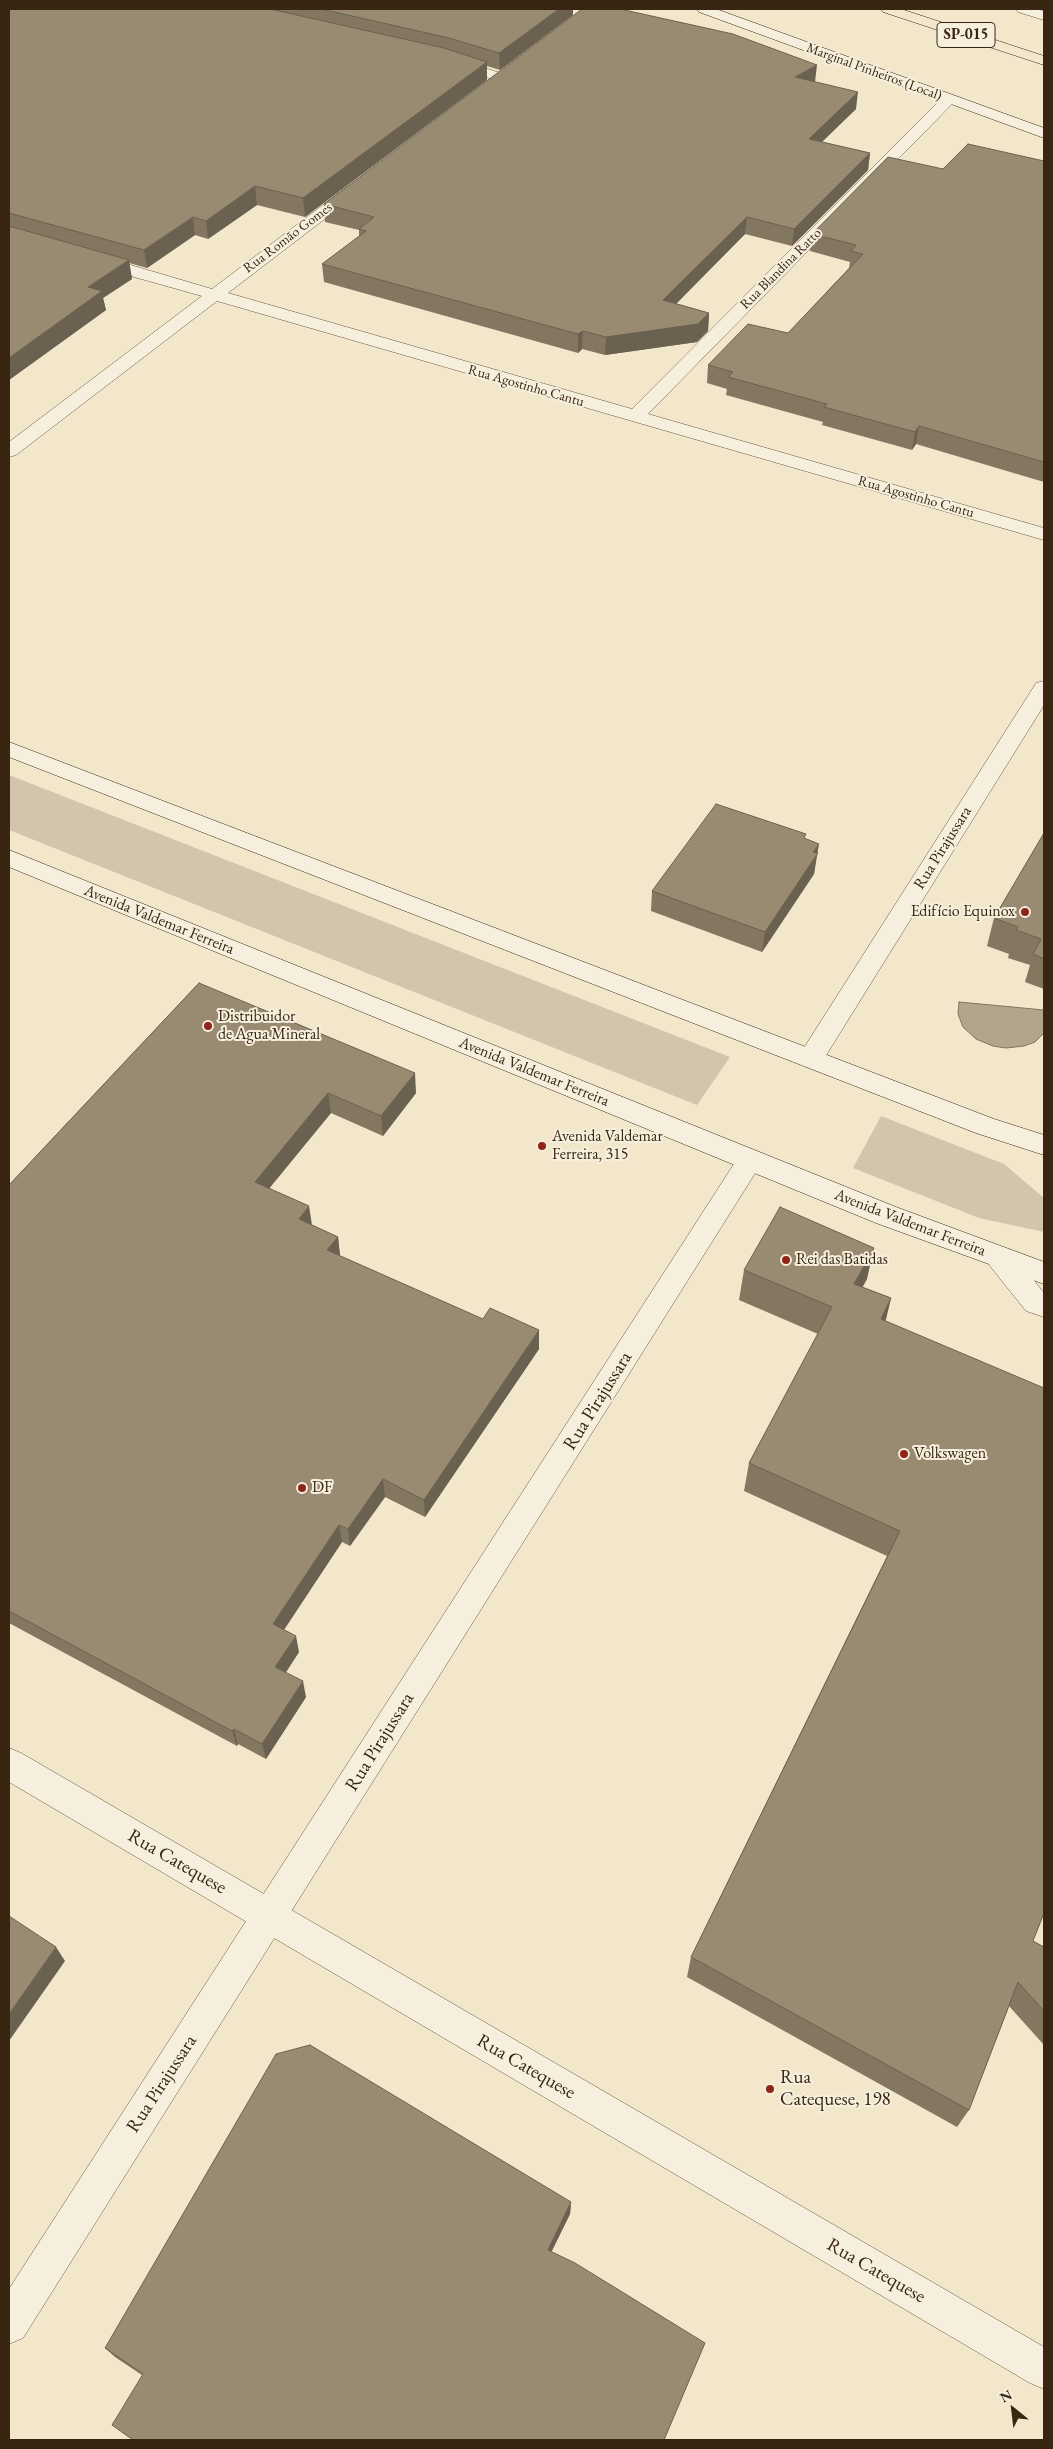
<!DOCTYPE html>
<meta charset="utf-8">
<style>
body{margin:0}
#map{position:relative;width:1053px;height:2449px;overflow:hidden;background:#f2e6cb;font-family:"EB Garamond",serif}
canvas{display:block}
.frame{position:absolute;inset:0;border:10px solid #392612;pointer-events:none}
.north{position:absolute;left:988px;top:2384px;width:50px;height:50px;-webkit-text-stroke:4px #f7efdd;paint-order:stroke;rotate:331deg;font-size:14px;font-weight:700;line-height:20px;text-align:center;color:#392612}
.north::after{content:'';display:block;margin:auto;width:18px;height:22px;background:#392612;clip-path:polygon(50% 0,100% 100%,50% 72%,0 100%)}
</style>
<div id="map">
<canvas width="1053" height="2449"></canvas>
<div class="frame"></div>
<div class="north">N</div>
</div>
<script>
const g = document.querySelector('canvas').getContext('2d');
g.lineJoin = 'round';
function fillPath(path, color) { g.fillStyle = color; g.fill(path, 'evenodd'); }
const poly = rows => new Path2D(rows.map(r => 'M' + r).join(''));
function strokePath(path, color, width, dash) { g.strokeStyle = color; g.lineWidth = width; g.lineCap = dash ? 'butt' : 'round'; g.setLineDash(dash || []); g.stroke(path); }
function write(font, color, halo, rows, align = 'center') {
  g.font = font + ' "EB Garamond",serif'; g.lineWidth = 4; g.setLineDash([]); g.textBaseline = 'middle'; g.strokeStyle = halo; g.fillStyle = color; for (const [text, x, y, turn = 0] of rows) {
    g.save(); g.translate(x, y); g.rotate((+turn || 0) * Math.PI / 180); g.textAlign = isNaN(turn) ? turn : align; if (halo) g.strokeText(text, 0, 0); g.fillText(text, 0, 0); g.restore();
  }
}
const green = poly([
 [9,775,730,1057,697,1105,9,830],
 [881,1116,1004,1164,1044,1198,1044,1232,979,1218,853,1168]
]);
const water = poly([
 [959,1002,1044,1010,1044,1033,1035,1042,1024,1046,1006,1048,993,1046,976,1039,963,1027,958,1014,959,1002]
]);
const service = poly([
 [1016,9,1036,9,1044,11,1044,20,1018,12,1016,9]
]);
const minor = poly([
 [452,58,507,75,509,78,502,82,447,65,445,62,452,58],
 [948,95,956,100,953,103,648,414,1044,528,1044,540,217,301,16,455,9,457,9,442,202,296,88,264,86,260,88,256,100,256,212,289,348,186,354,184,362,189,360,192,228,293,632,409,943,97,948,95],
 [1044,681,1044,705,820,1065,811,1067,802,1065,798,1058,802,1051,1033,688,1036,683,1044,681],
 [1000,1247,1010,1250,1044,1293,1044,1317,1026,1311,990,1266,986,1258,990,1250,1000,1247],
 [9,1748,21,1753,1044,2347,1044,2389,1030,2383,9,1782,9,1748]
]);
const tertiary = poly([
 [750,1150,759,1153,763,1160,759,1167,23,2338,9,2344,9,2289,741,1153,750,1150]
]);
const secondary = poly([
 [697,9,716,9,1044,128,1044,138,699,12,697,9],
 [9,742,994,1119,1044,1135,1044,1155,976,1133,9,757,9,742],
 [9,850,896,1207,1044,1262,1044,1284,876,1223,9,867,9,850]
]);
const motorway = poly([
 [881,9,901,9,1044,56,1044,65,883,12,881,9]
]);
const wall = poly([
 [9,9,573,9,573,15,500,70,487,66,487,80,305,217,257,205,208,239,195,235,147,268,129,263,132,279,103,298,106,310,9,380],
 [815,82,856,109,822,142,870,153,868,170,792,246,745,234,676,304,709,313,708,331,697,342,605,355,582,349,578,353,324,282,322,264,359,236,359,230,325,222,324,204],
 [1044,161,1044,482,916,444,912,450,822,425,823,422,726,395,727,389,707,383,708,365,788,333,849,268,850,262,810,251,812,234,943,169],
 [1044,833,1044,989,1025,982,1030,965,1008,958,1009,954,987,946,994,918],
 [805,839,817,853,814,874,762,952,651,911,652,891],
 [199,983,416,1093,383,1136,331,1113,269,1188,312,1225,338,1237,340,1256,539,1349,425,1517,385,1497,350,1546,342,1542,284,1630,299,1652,286,1672,306,1697,266,1759,238,1744,237,1746,9,1623,9,1185],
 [744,1270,867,1279,862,1287,891,1298,885,1321,1033,1941,1044,1947,1044,2045,1009,2006,969,2110,957,2127,687,1977,691,1957,887,1556,744,1491,749,1463,818,1334,739,1300],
 [571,2202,570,2214,552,2251,142,2375,115,2357,105,2348]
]);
const shadedWall = poly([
 [559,9,573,9,573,15,500,70,499,53],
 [487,62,487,80,305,217,303,198],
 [817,65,815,82,795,77],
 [858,92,856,109,807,156,809,139],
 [870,153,868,170,792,246,794,229],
 [255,186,257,205,208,239,206,221],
 [193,217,195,235,147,268,144,250],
 [747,217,745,234,662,318,663,300],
 [129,260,132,279,103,298,106,310,9,380,9,358,88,287],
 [709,313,708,331,697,342,605,355,606,337],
 [583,331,582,349,578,353,578,334],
 [919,426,916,444,912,450,915,432],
 [819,844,814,874,762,952,765,932,813,852],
 [415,1073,416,1093,383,1136,381,1116],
 [328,1093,331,1113,259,1201,255,1182],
 [309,1206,312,1225,299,1219],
 [338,1237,340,1256,327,1250],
 [874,1248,867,1279,848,1314,854,1284],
 [891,1298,884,1328,881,1319],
 [539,1330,539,1349,425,1517,424,1500],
 [383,1479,385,1497,350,1546,348,1529],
 [339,1525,342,1542,277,1640,273,1624],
 [296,1636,299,1652,279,1683,275,1667],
 [303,1681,306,1697,266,1759,262,1744],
 [234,1729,238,1744,237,1746,232,1731],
 [56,1947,65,1961,9,2041,9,2014],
 [571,2202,570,2214,547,2260,548,2250]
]);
const building = poly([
 [9,9,270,9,444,48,487,62,303,198,255,186,206,221,193,217,144,250,9,213,9,9],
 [321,9,559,9,499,53,449,38,321,9],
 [582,9,620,9,733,34,817,65,795,77,858,92,809,139,870,153,794,229,747,217,663,300,709,313,698,324,606,337,583,331,578,334,322,264,366,231,359,229,374,217,324,204,582,9],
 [968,144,1044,161,1044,462,919,426,915,432,824,407,827,404,728,377,733,372,708,365,748,324,788,333,863,254,851,251,856,245,812,234,888,157,943,169,968,144],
 [9,226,129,260,88,287,102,291,9,358,9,226],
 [716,804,806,834,804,838,819,844,813,852,818,853,765,932,652,891,716,804],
 [1044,833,1044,959,1033,954,1041,939,1016,930,1018,927,994,918,1044,833],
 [199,983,415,1073,381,1116,328,1093,255,1182,309,1206,299,1219,338,1237,327,1250,483,1319,490,1308,539,1330,424,1500,383,1479,348,1529,339,1525,273,1624,296,1636,275,1667,303,1681,262,1744,234,1729,232,1731,9,1611,9,1185,199,983],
 [780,1207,874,1248,854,1284,891,1298,881,1319,1044,1388,1044,1387,1044,1913,1033,1941,1044,1947,1044,2011,1018,1982,969,2110,691,1957,900,1531,749,1463,832,1307,744,1270,780,1207],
 [9,1916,56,1947,9,2014,9,1916],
 [310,2045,571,2202,548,2250,575,2263,705,2343,664,2440,133,2440,112,2425,143,2374,105,2348,276,2054,310,2045]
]);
const markers = [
 [1025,912,5,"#8f2418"],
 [208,1026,5,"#8f2418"],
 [542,1146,5,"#8f2418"],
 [786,1260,5,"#8f2418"],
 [904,1454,5,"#8f2418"],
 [302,1488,5,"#8f2418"],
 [770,2089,5,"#8f2418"]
];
const farStreetnames = [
 ["Marginal Pinheiros (Local)",874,72,20],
 ["Rua Romão Gomes",288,238,-37],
 ["Rua Blandina Ratto",781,269,-45],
 ["Rua Agostinho Cantu",526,386,16],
 ["Rua Agostinho Cantu",916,497,16]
];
const shields = [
 [966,35,58]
];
const shieldNames = [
 ["SP-015",966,35]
];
const streetNames = [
 ["Rua Pirajussara",943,848,-58],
 ["Avenida Valdemar Ferreira",159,920,22],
 ["Avenida Valdemar Ferreira",534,1072,22],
 ["Avenida Valdemar Ferreira",910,1223,21]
];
const poiNames = [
 ["Edifício Equinox",1015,912,"right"],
 ["Distribuidor",218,1017],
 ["de Agua Mineral",218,1035],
 ["Avenida Valdemar",552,1137],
 ["Ferreira, 315",552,1155],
 ["Rei das Batidas",796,1260],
 ["Volkswagen",914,1454],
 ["DF",312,1488]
];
const nearStreetnames = [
 ["Rua Pirajussara",598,1401,-58],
 ["Rua Pirajussara",380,1742,-58],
 ["Rua Catequese",177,1862,30],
 ["Rua Catequese",526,2067,30],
 ["Rua Pirajussara",162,2084,-57],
 ["Rua Catequese",876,2271,30]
];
const nearPoinames = [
 ["Rua",780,2078],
 ["Catequese, 198",780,2100]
];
fillPath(green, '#d3c5ac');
fillPath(water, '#b3a58c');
strokePath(water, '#82725b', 1);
strokePath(service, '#675640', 1);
strokePath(minor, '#675640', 1);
strokePath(tertiary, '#675640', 1);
strokePath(secondary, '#392612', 1);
strokePath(motorway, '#392612', 1);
fillPath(service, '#f7efdd');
fillPath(minor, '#f7efdd');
fillPath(tertiary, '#f7efdd');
fillPath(secondary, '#f7efdd');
fillPath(motorway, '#f2e6cb');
fillPath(wall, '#847762');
fillPath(shadedWall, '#6b6150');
fillPath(building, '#998a72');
strokePath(building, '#6b6150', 1);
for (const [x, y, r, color] of markers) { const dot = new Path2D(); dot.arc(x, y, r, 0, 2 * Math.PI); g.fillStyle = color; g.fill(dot); strokePath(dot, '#f7efdd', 2); }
write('14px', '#392612', '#f7efdd', farStreetnames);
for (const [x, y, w] of shields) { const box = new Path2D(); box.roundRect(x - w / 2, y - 12.5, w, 25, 4); g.fillStyle = '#f7efdd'; g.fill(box); strokePath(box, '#392612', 1); }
write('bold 15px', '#392612', null, shieldNames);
write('16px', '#392612', '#f7efdd', streetNames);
write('16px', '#392612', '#f7efdd', poiNames, 'left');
write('19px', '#392612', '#f7efdd', nearStreetnames);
write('19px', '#392612', '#f7efdd', nearPoinames, 'left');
</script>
